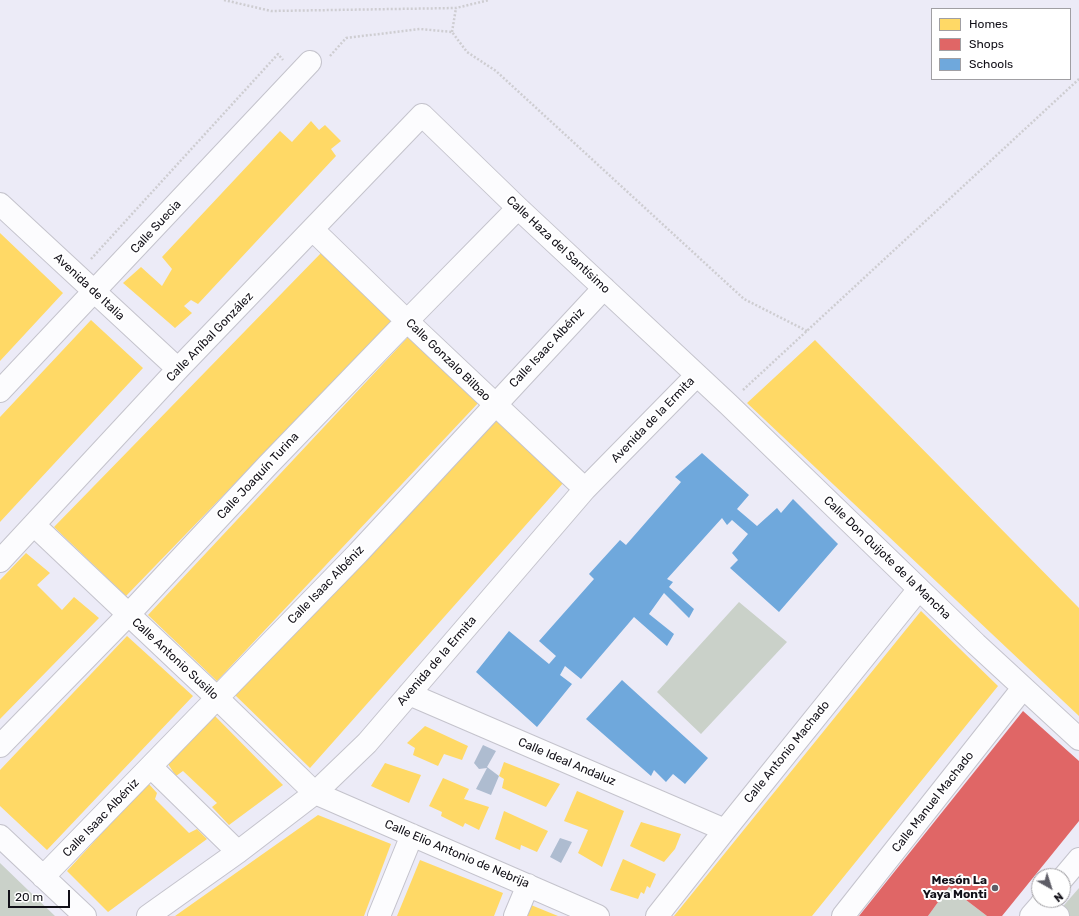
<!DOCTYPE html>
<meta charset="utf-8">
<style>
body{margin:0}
#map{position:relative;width:1079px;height:916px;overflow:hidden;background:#ecebf7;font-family:Rubik,sans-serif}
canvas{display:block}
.legend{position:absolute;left:931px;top:8px;width:140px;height:72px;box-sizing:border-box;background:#fff;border:1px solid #a09fa3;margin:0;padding:5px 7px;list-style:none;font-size:12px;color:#121018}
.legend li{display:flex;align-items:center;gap:8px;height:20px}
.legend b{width:20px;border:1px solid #a09fa3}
.north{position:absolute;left:1031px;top:868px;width:40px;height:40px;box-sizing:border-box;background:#fff;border:1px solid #a09fa3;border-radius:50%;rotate:141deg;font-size:11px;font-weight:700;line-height:16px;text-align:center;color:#121018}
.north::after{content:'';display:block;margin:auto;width:14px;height:18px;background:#5e5d66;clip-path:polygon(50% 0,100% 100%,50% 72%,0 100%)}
.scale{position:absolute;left:8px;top:890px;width:62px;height:18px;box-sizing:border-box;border:2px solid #121018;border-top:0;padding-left:5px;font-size:12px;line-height:14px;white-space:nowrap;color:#121018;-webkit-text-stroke:3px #fff;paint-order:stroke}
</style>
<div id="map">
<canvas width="1079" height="916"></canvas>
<ul class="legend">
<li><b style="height:11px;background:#ffd966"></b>Homes</li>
<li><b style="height:11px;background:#e06666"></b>Shops</li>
<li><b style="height:11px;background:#6fa8dc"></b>Schools</li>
</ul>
<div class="north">N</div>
<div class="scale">20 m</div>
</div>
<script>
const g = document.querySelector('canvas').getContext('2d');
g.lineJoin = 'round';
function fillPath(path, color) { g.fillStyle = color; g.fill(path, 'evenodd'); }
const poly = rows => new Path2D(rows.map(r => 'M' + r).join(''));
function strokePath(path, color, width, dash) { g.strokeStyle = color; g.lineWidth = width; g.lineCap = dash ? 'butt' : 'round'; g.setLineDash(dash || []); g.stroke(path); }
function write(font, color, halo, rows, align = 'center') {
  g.font = font + ' Rubik,sans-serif'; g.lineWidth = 4; g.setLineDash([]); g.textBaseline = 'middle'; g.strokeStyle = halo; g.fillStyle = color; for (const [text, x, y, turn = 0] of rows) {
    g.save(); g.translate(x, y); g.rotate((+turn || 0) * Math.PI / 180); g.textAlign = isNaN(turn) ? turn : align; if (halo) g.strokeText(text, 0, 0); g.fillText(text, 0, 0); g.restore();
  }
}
const green = poly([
 [739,602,787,642,701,734,657,692],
 [0,863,55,916,0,916],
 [949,887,987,916,928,916],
 [1079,888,1079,916,1065,916,1058,912]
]);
const water = poly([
 [483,745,496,751,487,767,499,776,491,795,476,789,487,768,479,769,474,763],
 [560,838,572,842,561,863,550,857]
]);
const homes = poly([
 [311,121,319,130,325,125,341,141,331,149,336,156,198,304,191,300,184,306,192,313,175,328,123,283,141,267,162,286,172,269,162,257,280,131,292,142],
 [0,233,63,293,0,361],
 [322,252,393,320,126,596,54,527],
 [91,320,143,368,0,522,0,417],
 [410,335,480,401,217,681,148,615],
 [815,340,1079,608,1079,716,747,403],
 [499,418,564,482,310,768,235,695],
 [26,553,50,573,37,585,62,610,74,597,99,618,0,719,0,580],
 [921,611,998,686,812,916,674,916],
 [127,636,193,696,47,850,0,806,0,770],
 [213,714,283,785,229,825,212,807,217,803,183,771,176,776,166,761],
 [425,726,468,746,462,760,444,754,438,766,413,755,415,748,407,743],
 [504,762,560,784,546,807,502,788,504,779,499,776],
 [385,763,421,775,409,803,371,786],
 [443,778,469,789,464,799,489,807,479,830,465,823,463,827,441,816,442,812,429,806],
 [148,783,157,793,155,799,189,833,197,829,207,839,108,912,67,871],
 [577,791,624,811,602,867,578,853,588,830,564,821],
 [504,811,548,831,537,852,521,845,520,850,495,839],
 [318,815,391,844,364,916,175,916],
 [641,822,681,834,675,849,664,862,630,846],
 [623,859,656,874,650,888,647,886,644,894,641,892,638,899,610,890],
 [420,860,503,893,494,916,397,916],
 [531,905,558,916,526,916]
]);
const shops = poly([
 [1023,711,1079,761,1079,821,1002,916,987,916,949,887,928,916,859,916]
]);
const schools = poly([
 [702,453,749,495,737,509,757,526,777,508,781,513,793,499,838,544,779,612,730,568,738,560,732,553,748,534,732,520,727,525,722,518,667,579,673,582,669,587,694,609,689,618,664,593,649,614,674,634,667,646,634,617,581,679,565,666,560,675,572,684,537,727,476,672,509,631,549,664,556,656,539,641,594,579,589,574,620,540,626,545,681,482,675,477],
 [622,680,708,758,685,784,673,774,666,782,654,770,651,776,586,719]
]);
const path = poly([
 [224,0,271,11,456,8,489,0],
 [452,32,456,8],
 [330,56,346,38,420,29,452,32,467,52,496,71,744,299,807,331],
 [91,259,278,54,283,60],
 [743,390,1079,79]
]);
const street = poly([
 [0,204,178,369],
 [313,230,407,321,585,489],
 [0,391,310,62],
 [34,525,217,698,315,793,598,916],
 [0,561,178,369,422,115,518,208,728,404,976,644,1079,739],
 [409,694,725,830],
 [0,746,128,615,267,466,407,321,518,208],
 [151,767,238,852],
 [0,836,85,916],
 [43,877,358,553,604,288],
 [1063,878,1079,859],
 [1041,904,1058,916],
 [148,916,238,852,315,793,367,743,585,489,697,375],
 [379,916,412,835],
 [515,916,528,885],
 [657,916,725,830,919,589],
 [843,916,1023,688],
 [1031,916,1045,900]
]);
const markers = [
 [995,888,4,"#5e5d66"]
];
const streetNames = [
 ["Calle Suecia",156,227,-47],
 ["Calle Haza del Santísimo",558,245,43],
 ["Avenida de Italia",89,287,43],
 ["Calle Aníbal González",210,337,-46],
 ["Calle Isaac Albéniz",547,348,-47],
 ["Calle Gonzalo Bilbao",448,360,44],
 ["Avenida de la Ermita",653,420,-46],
 ["Calle Joaquín Turina",258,476,-47],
 ["Calle Don Quijote de la Mancha",887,558,44],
 ["Calle Isaac Albéniz",326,585,-46],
 ["Calle Antonio Susillo",175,659,43],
 ["Avenida de la Ermita",437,661,-49],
 ["Calle Antonio Machado",787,752,-51],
 ["Calle Ideal Andaluz",567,762,23],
 ["Calle Manuel Machado",933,802,-52],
 ["Calle Isaac Albéniz",101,818,-46],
 ["Calle Elio Antonio de Nebrija",457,854,23]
];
const poiNames = [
 ["Mesón La",987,881],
 ["Yaya Monti",987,895]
];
fillPath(green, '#cad1c9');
fillPath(water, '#aebcd0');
fillPath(homes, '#ffd966');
fillPath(shops, '#e06666');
fillPath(schools, '#6fa8dc');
strokePath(street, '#c4c3cc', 24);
strokePath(path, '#cecdd1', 2.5, [2, 2]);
strokePath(street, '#fcfcfe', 22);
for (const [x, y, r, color] of markers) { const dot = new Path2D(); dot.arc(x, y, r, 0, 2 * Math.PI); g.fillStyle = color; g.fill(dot); strokePath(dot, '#fff', 1.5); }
write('12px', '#121018', '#fff', streetNames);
write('bold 12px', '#121018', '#fff', poiNames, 'right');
</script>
